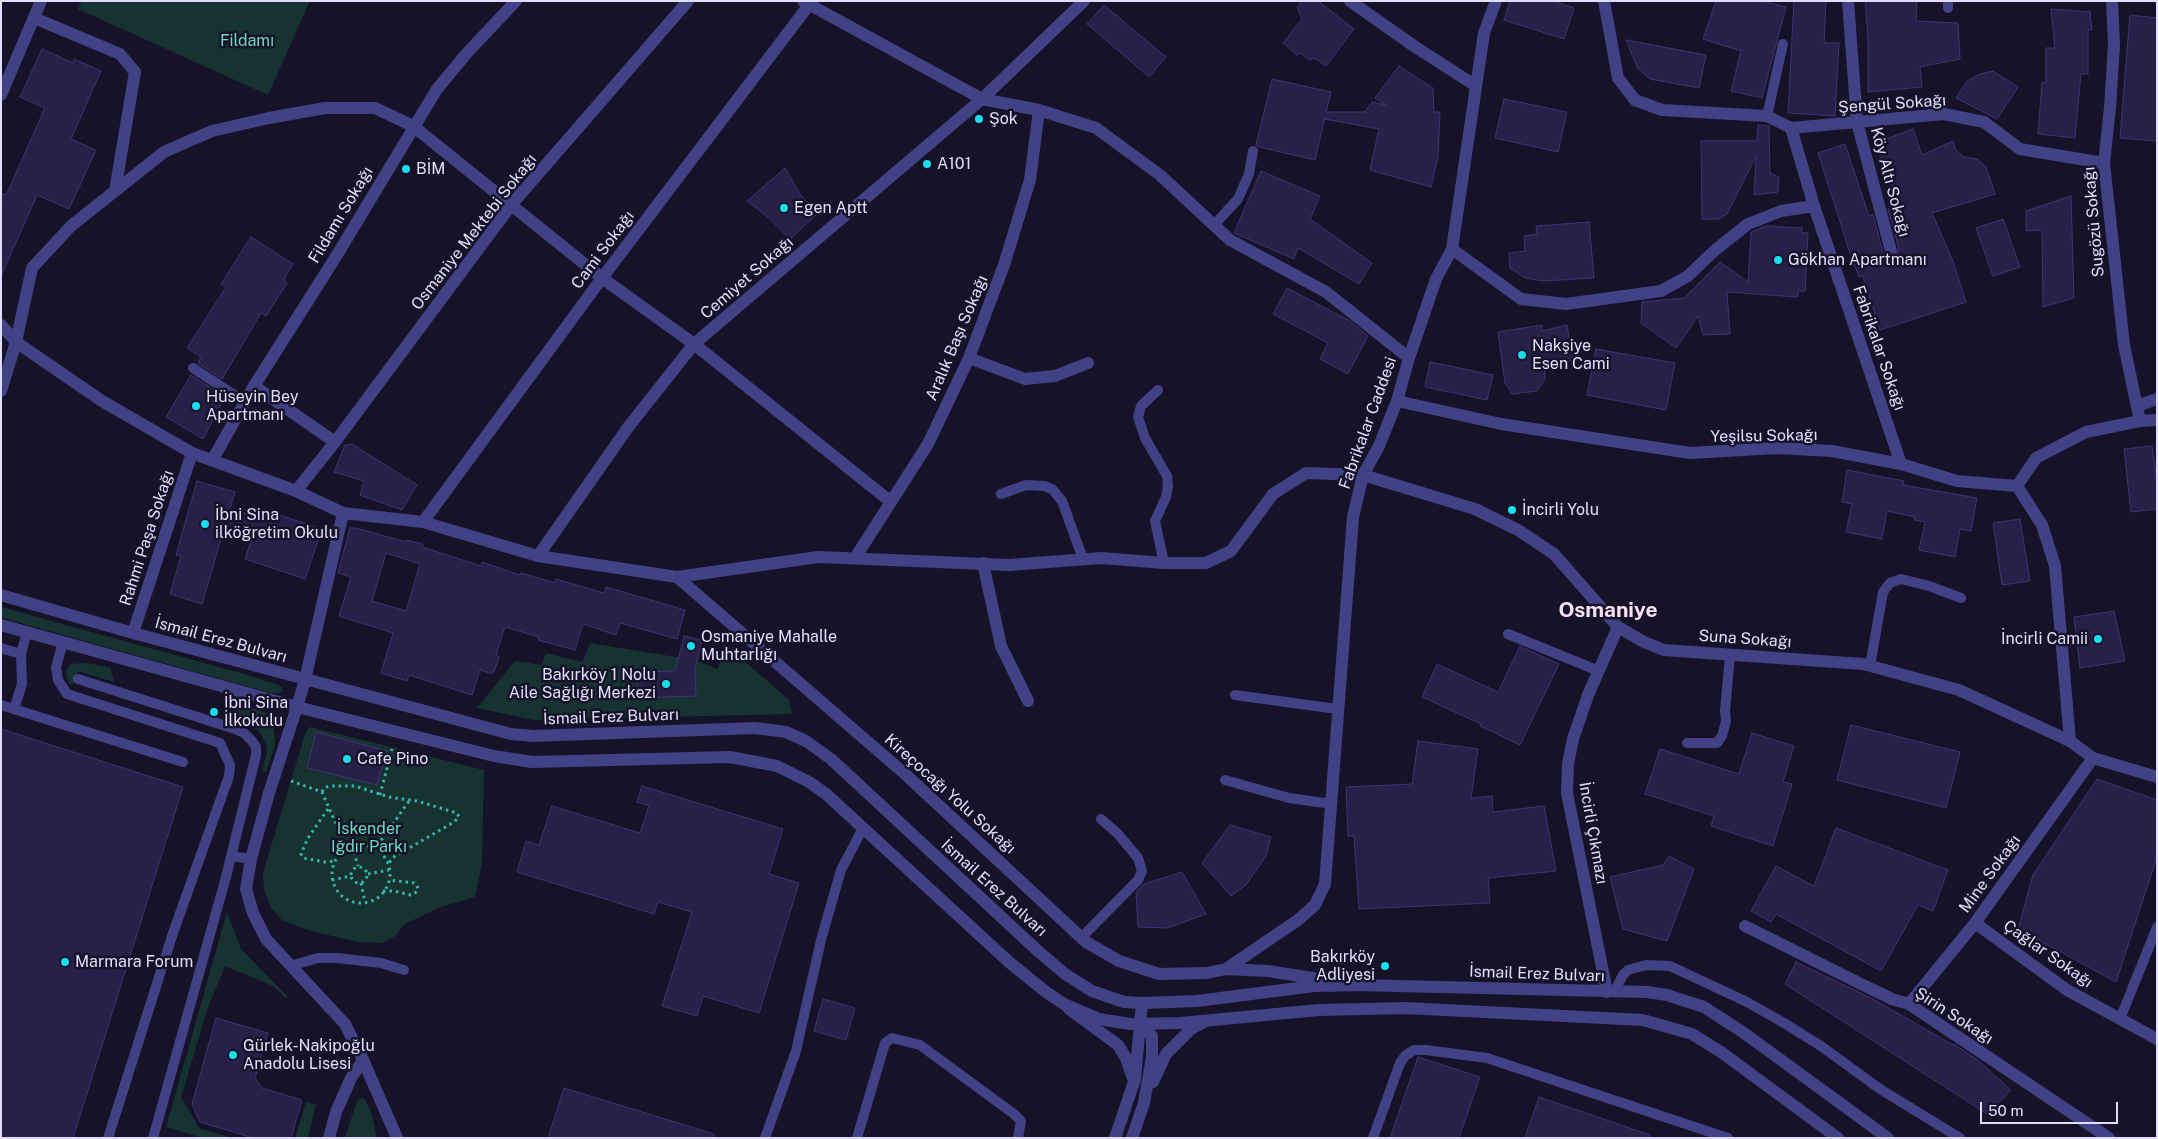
<!DOCTYPE html>
<meta charset="utf-8">
<style>
body{margin:0}
#map{position:relative;width:2158px;height:1139px;overflow:hidden;background:#161329;font-family:"Public Sans",sans-serif}
canvas{display:block}
.frame{position:absolute;inset:0;border:2px solid #e0ddfd;pointer-events:none}
.scale{position:absolute;left:1980px;top:1102px;width:138px;height:22px;box-sizing:border-box;border:2px solid #e0ddfd;border-top:0;padding-left:6px;font-size:15px;line-height:18px;white-space:nowrap;color:#e0ddfd;-webkit-text-stroke:4px #161329;paint-order:stroke}
</style>
<div id="map">
<canvas width="2158" height="1139"></canvas>
<div class="frame"></div>
<div class="scale">50 m</div>
</div>
<script>
const g = document.querySelector('canvas').getContext('2d');
g.lineJoin = 'round';
function fillPath(path, color) { g.fillStyle = color; g.fill(path, 'evenodd'); }
const poly = rows => new Path2D(rows.map(r => 'M' + r).join(''));
function strokePath(path, color, width, dash) { g.strokeStyle = color; g.lineWidth = width; g.lineCap = dash ? 'butt' : 'round'; g.setLineDash(dash || []); g.stroke(path); }
function write(font, color, halo, rows, align = 'center') {
  g.font = font + ' "Public Sans",sans-serif'; g.lineWidth = 5; g.setLineDash([]); g.textBaseline = 'middle'; g.strokeStyle = halo; g.fillStyle = color; for (const [text, x, y, turn = 0] of rows) {
    g.save(); g.translate(x, y); g.rotate((+turn || 0) * Math.PI / 180); g.textAlign = isNaN(turn) ? turn : align; if (halo) g.strokeText(text, 0, 0); g.fillText(text, 0, 0); g.restore();
  }
}
const green = poly([
 [82,1,310,1,268,95,78,9],
 [1,607,244,674,276,684,281,687,283,691,279,693,271,693,17,622,1,617],
 [590,643,694,660,718,669,725,644,789,700,792,714,534,720,477,708,515,661,542,665,546,653,582,662],
 [85,663,110,667,114,682,78,671,73,684,70,684,68,682,66,671,68,667,71,664],
 [241,704,266,713,273,718,275,745,266,772,262,771,267,752,266,744,259,731,249,725,223,718],
 [310,727,484,770,482,863,475,897,438,908,405,924,395,936,382,943,358,942,307,930,282,920,271,908,264,890,263,873,306,731],
 [227,912,241,949,288,997,286,998,273,986,225,966,207,1010,181,1097,199,1128,232,1138,203,1138,166,1127],
 [363,1097,371,1111,377,1138,345,1138,357,1101],
 [306,1102,316,1104,308,1138,295,1138]
]);
const building = poly([
 [1302,1,1318,1,1354,29,1326,66,1314,58,1310,60,1300,53,1297,55,1283,43,1302,19,1297,7,1302,1],
 [1510,1,1553,1,1574,8,1564,39,1504,20,1510,1],
 [1716,1,1762,1,1786,7,1762,98,1731,91,1741,51,1703,39,1716,1],
 [1794,1,1826,1,1824,43,1839,43,1835,116,1788,113,1794,1],
 [1865,1,1917,1,1916,21,1958,23,1960,59,1920,67,1922,87,1868,92,1868,37,1865,1],
 [1104,5,1166,57,1149,77,1087,24,1104,5],
 [2051,9,2090,12,2092,30,2088,30,2088,74,2081,74,2075,138,2038,134,2042,82,2046,83,2046,48,2055,48,2051,9],
 [2130,15,2157,18,2157,141,2120,138,2130,15],
 [1626,40,1706,55,1699,88,1650,79,1638,69,1626,40],
 [42,49,73,63,74,59,101,71,71,139,96,150,69,209,37,195,1,276,1,193,5,195,8,191,45,108,20,97,42,49],
 [1399,66,1433,88,1434,112,1440,112,1438,157,1431,187,1370,170,1379,129,1325,119,1325,117,1315,160,1259,147,1256,145,1272,79,1331,92,1326,112,1365,112,1372,102,1386,105,1375,98,1399,66],
 [1993,71,2018,87,1997,119,1956,98,1967,81,1980,74,1993,71],
 [1504,99,1567,112,1558,152,1495,138,1504,99],
 [1758,125,1769,126,1770,173,1779,177,1778,192,1754,195,1756,156,1727,214,1719,219,1702,219,1701,141,1757,141,1758,125],
 [1913,129,1922,155,1953,141,1956,150,1964,157,1977,159,1986,167,1995,194,1932,213,1953,261,1966,302,1880,330,1863,276,1859,277,1849,250,1818,153,1845,144,1869,216,1873,214,1883,253,1886,257,1893,259,1897,256,1899,249,1888,209,1898,205,1875,143,1913,129],
 [785,168,800,194,817,214,790,239,769,218,747,201,785,168],
 [1261,171,1320,196,1310,219,1372,263,1359,284,1298,248,1294,259,1234,233,1261,171],
 [2071,196,2074,298,2043,307,2042,230,2026,231,2026,211,2071,196],
 [2003,219,2020,267,1993,276,1976,228,2003,219],
 [1589,222,1594,278,1543,281,1525,278,1510,268,1509,253,1525,251,1524,236,1537,234,1536,226,1589,222],
 [1766,226,1802,228,1802,233,1808,233,1805,291,1798,291,1798,297,1727,292,1730,334,1703,335,1698,316,1676,348,1641,323,1642,302,1684,298,1720,262,1748,282,1751,232,1766,226],
 [251,237,293,264,284,279,287,283,266,316,261,313,222,379,198,363,201,357,187,348,226,287,221,284,251,237],
 [1287,288,1350,321,1368,336,1348,374,1320,359,1328,343,1273,314,1287,288],
 [1542,325,1542,331,1567,325,1573,360,1544,366,1545,379,1537,391,1512,394,1505,383,1498,332,1542,325],
 [1596,349,1675,363,1666,410,1587,395,1596,349],
 [1430,362,1493,375,1487,400,1425,387,1430,362],
 [191,375,225,397,203,439,166,417,191,375],
 [352,444,417,485,402,510,360,495,364,481,334,472,345,445,352,444],
 [2152,446,2157,483,2157,509,2131,512,2124,449,2152,446],
 [1847,470,1904,481,1903,485,1977,498,1971,531,1960,529,1955,557,1919,550,1925,522,1914,520,1915,517,1887,511,1882,539,1846,532,1852,504,1842,502,1847,470],
 [197,481,235,492,229,512,257,514,264,510,322,529,305,579,245,559,252,538,224,529,202,604,170,594,181,556,176,555,197,481],
 [2020,519,2030,581,2002,585,1993,523,2020,519],
 [350,528,356,528,406,542,406,540,423,544,422,547,481,566,482,562,520,575,521,573,555,583,556,579,604,593,606,587,685,610,677,639,620,623,616,635,583,624,575,650,538,640,539,637,505,627,496,654,499,658,493,674,480,670,472,695,409,675,407,681,381,673,393,633,339,616,351,577,338,573,350,528],
 [386,553,420,564,406,611,372,601,386,553],
 [2114,611,2125,661,2080,668,2074,617,2114,611],
 [684,636,702,640,695,670,696,696,637,698,637,672,675,671,684,636],
 [1520,646,1559,664,1520,745,1480,726,1481,724,1422,697,1437,664,1498,692,1520,646],
 [1851,725,1960,752,1946,808,1837,780,1851,725],
 [1,729,183,787,73,1138,1,1138,1,729],
 [316,732,387,751,377,785,307,768,316,732],
 [1752,733,1794,746,1783,782,1792,784,1773,846,1711,826,1714,816,1645,794,1660,749,1739,774,1752,733],
 [1418,741,1478,749,1471,798,1492,796,1493,812,1544,806,1556,871,1488,878,1490,903,1359,909,1354,836,1348,836,1346,787,1412,784,1418,741],
 [2097,779,2157,800,2157,857,2116,982,2018,929,2033,875,2097,779],
 [642,786,783,829,769,874,799,883,759,1013,703,996,697,1016,662,1006,692,912,658,902,654,914,517,872,526,841,539,845,552,806,640,833,649,806,637,802,642,786],
 [1230,825,1271,837,1266,856,1246,885,1231,896,1202,863,1230,825],
 [1836,828,1948,870,1933,911,1918,905,1881,971,1776,914,1771,922,1751,911,1776,866,1814,886,1836,828],
 [1669,856,1694,869,1667,941,1623,929,1610,877,1663,865,1669,856],
 [1182,872,1206,914,1168,928,1138,927,1136,892,1144,884,1182,872],
 [1796,962,1873,999,1953,1045,1954,1044,1979,1061,2011,1090,1987,1114,1785,984,1796,962],
 [823,999,855,1008,846,1040,814,1031,823,999],
 [216,1018,268,1033,255,1078,262,1088,302,1100,291,1138,253,1138,200,1122,192,1104,216,1018],
 [1418,1057,1480,1077,1459,1138,1390,1138,1418,1057],
 [564,1088,714,1134,713,1138,548,1138,564,1088],
 [1539,1097,1650,1135,1650,1138,1525,1138,1539,1097]
]);
const path = poly([
 [291,781,322,792,343,840,343,850],
 [322,792,324,788,329,786,355,786,389,797,417,801,457,813,459,817,454,822,392,858,388,865],
 [380,795,392,749],
 [328,809,308,838,301,854,303,858,325,862,334,861],
 [369,844,380,842,409,801],
 '332 874a29 29 0 1 1 58 0a29 29 0 1 1-58 0Z',
 [352,846,358,866],
 '351 875a8 8 0 1 1 16 0a8 8 0 1 1-16 0Z',
 [368,874,389,870],
 [332,880,351,876],
 [361,883,365,902],
 [383,891,394,891,411,895,414,894,418,890,417,885,414,883,389,880]
]);
const service = poly([
 [1948,8,1948,1],
 [1767,116,1783,44],
 [1214,225,1238,199,1249,174,1253,151],
 [193,368,245,402],
 [1158,390,1141,406,1138,417,1145,438,1167,476,1168,486,1166,497,1155,521,1164,563],
 [1001,494,1026,485,1044,486,1052,489,1062,501,1083,559],
 [1508,634,1599,671],
 [63,642,56,667,58,680,67,694,220,743,230,765,229,776,173,933,108,1138],
 [1,648,21,654],
 [1870,666,1883,592,1890,583,1901,579,1929,586,1961,598],
 [78,679,232,728,244,733,252,741,256,747,256,755,226,877,153,1138],
 [1235,695,1337,709],
 [1,705,183,762],
 [14,709,22,684,21,654,27,632],
 [1687,743,1717,743,1722,736,1726,721,1725,711,1730,655],
 [1225,780,1289,798,1332,804],
 [231,856,251,859],
 [1081,938,1138,880,1142,871,1138,858,1118,834,1101,819],
 [290,966,318,958,337,958,381,963,404,970],
 [1614,992,1623,975,1628,970,1646,965,1670,966,1747,1002,1784,1023,1821,1046,1880,1089,1960,1138],
 [2120,1019,2157,927],
 [765,1138,796,1051,821,940,841,870,863,828],
 [857,1138,885,1043,892,1038,920,1045,1014,1114,1021,1121,1018,1138],
 [1373,1138,1400,1063,1405,1056,1414,1050,1426,1050,1487,1058,1728,1138]
]);
const minor = poly([
 [803,1,982,99,1039,110,1096,128,1160,175,1230,240,1326,292,1409,358],
 [1350,1,1414,46,1476,86],
 [1604,1,1618,78,1635,100,1662,110,1767,116,1791,128,1944,114,1984,122,2020,149,2104,163],
 [1848,1,1857,122,1891,251],
 [2112,1,2114,45,2110,108,2104,163,2124,345,2140,421],
 [34,18,120,54,135,72,115,191],
 [1,95,41,1],
 [1791,128,1814,206,1901,464],
 [1452,249,1521,299,1566,304,1661,291,1688,276,1714,251,1748,224,1781,211,1814,206],
 [969,358,1025,379,1055,376,1088,363],
 [254,386,335,442],
 [1,391,16,342,32,268,71,226,164,152,212,131,269,118,325,108,375,108,413,126,602,278,694,344,891,502],
 [1397,401,1501,424,1690,453,1777,448,1832,451,1901,464,1957,481,2017,486,2036,458,2086,432,2140,421,2157,420],
 [2137,406,2157,399],
 [213,459,254,386,337,255,437,89,467,53,516,1],
 [1363,475,1475,509,1518,530,1554,554,1618,627,1644,642,1664,650,1863,664,1959,690,2070,741,2093,758,2157,777],
 [2017,486,2042,525,2055,566,2070,741],
 [296,491,335,442,512,204,688,1],
 [423,522,602,278,812,1],
 [538,556,629,426,694,344,982,99,1084,1],
 [855,558,928,444,969,358,1004,265,1030,180,1039,110],
 [983,563,1001,646,1028,701],
 [677,577,905,774,1086,942,1119,961,1159,974,1207,973,1226,969,1268,971,1313,978,1333,986],
 [133,633,192,453],
 [305,680,343,513],
 [297,707,269,793,251,859,246,889,253,913,266,939,345,1024,363,1060],
 [1975,923,2067,990,2157,1039],
 [1745,926,1859,983,1892,999,1909,1004,2109,1138],
 [1226,969,1298,920,1315,905,1325,884,1353,517,1363,475,1379,446,1397,401,1409,358,1436,279,1452,249,1484,33,1496,1],
 [1607,992,1567,793,1568,764,1573,739,1588,695,1618,627],
 [1909,1004,1975,923,2093,758],
 [1069,1009,1118,1045,1126,1058,1132,1076],
 [1153,1082,1166,1054,1191,1029,1204,1022],
 [329,1138,336,1112,351,1078,363,1060,397,1138],
 [1115,1138,1135,1079,1142,1003],
 [1132,1138,1144,1103,1152,1057,1152,1036,1141,1024]
]);
const tertiary = poly([
 [1,325,16,342,102,401,192,453,296,491,343,513,423,522,538,556,677,577,818,557,1009,565,1101,558,1164,563,1206,563,1231,551,1273,494,1306,473,1363,475],
 [1,595,133,633,511,734,533,736,755,728,786,732,806,741,831,759,1038,951,1065,974,1092,991,1124,1002,1142,1003,1197,1001,1314,986,1356,985,1647,992,1667,995,1704,1007,1744,1033,1888,1138],
 [1,625,297,707,494,756,532,762,730,757,777,766,809,782,826,794,1009,962,1046,992,1064,1004,1099,1019,1130,1024,1181,1023,1319,1010,1406,1008,1643,1020,1692,1034,1721,1052,1838,1138],
 [297,707,305,680]
]);
const markers = [
 [979,119,5,"#18ddee"],
 [927,164,5,"#18ddee"],
 [406,169,5,"#18ddee"],
 [784,208,5,"#18ddee"],
 [1778,260,5,"#18ddee"],
 [1522,355,5,"#18ddee"],
 [196,406,5,"#18ddee"],
 [1512,510,5,"#18ddee"],
 [205,524,5,"#18ddee"],
 [2098,639,5,"#18ddee"],
 [691,646,5,"#18ddee"],
 [666,684,5,"#18ddee"],
 [214,712,5,"#18ddee"],
 [347,759,5,"#18ddee"],
 [65,962,5,"#18ddee"],
 [1385,966,5,"#18ddee"],
 [233,1055,5,"#18ddee"]
];
const parkNames = [
 ["Fildamı",247,41],
 ["İskender",369,829],
 ["Iğdır Parkı",369,847]
];
const streetNames = [
 ["Şengül Sokağı",1892,104,-4],
 ["Köy Altı Sokağı",1890,182,75],
 ["Fildamı Sokağı",341,215,-59],
 ["Sugözü Sokağı",2094,222,-95],
 ["Osmaniye Mektebi Sokağı",474,232,-52],
 ["Cami Sokağı",603,250,-53],
 ["Cemiyet Sokağı",747,278,-41],
 ["Aralık Başı Sokağı",957,338,-67],
 ["Fabrikalar Sokağı",1879,348,71],
 ["Fabrikalar Caddesi",1368,423,-70],
 ["Yeşilsu Sokağı",1764,436,-1],
 ["Rahmi Paşa Sokağı",147,538,-72],
 ["Suna Sokağı",1745,639,4],
 ["İsmail Erez Bulvarı",221,640,15],
 ["İsmail Erez Bulvarı",611,717,-2],
 ["Kireçocağı Yolu Sokağı",950,794,42],
 ["İncirli Çıkmazı",1593,833,80],
 ["Mine Sokağı",1990,874,-54],
 ["İsmail Erez Bulvarı",994,888,42],
 ["Çağlar Sokağı",2048,954,35],
 ["İsmail Erez Bulvarı",1537,974,2],
 ["Şirin Sokağı",1954,1016,33]
];
const poiNames = [
 ["Şok",989,119],
 ["A101",937,164],
 ["BİM",416,169],
 ["Egen Aptt",794,208],
 ["Gökhan Apartmanı",1788,260],
 ["Nakşiye",1532,346],
 ["Esen Cami",1532,364],
 ["Hüseyin Bey",206,397],
 ["Apartmanı",206,415],
 ["İncirli Yolu",1522,510],
 ["İbni Sina",215,515],
 ["ilköğretim Okulu",215,533],
 ["Osmaniye Mahalle",701,637],
 ["Muhtarlığı",701,655],
 ["İncirli Camii",2088,639,"right"],
 ["Bakırköy 1 Nolu",656,675,"right"],
 ["Aile Sağlığı Merkezi",656,693,"right"],
 ["İbni Sina",224,703],
 ["İlkokulu",224,721],
 ["Cafe Pino",357,759],
 ["Bakırköy",1375,957,"right"],
 ["Adliyesi",1375,975,"right"],
 ["Marmara Forum",75,962],
 ["Gürlek-Nakipoğlu",243,1046],
 ["Anadolu Lisesi",243,1064]
];
const districtNames = [
 ["Osmaniye",1608,611]
];
fillPath(green, '#163331');
fillPath(building, '#282049');
strokePath(building, '#3f3473', 1);
strokePath(path, '#3ab4ab', 3, [2.5, 4]);
strokePath(service, '#434185', 10);
strokePath(minor, '#434185', 12);
strokePath(tertiary, '#434185', 12);
for (const [x, y, r, color] of markers) { const dot = new Path2D(); dot.arc(x, y, r, 0, 2 * Math.PI); g.fillStyle = color; g.fill(dot); strokePath(dot, '#161329', 2); }
write('16px', '#6dd9bc', '#161329', parkNames);
write('16px', '#e0ddfd', '#161329', streetNames);
write('16px', '#e0ddfd', '#161329', poiNames, 'left');
write('bold 21px', '#fddff2', '#161329', districtNames);
</script>
